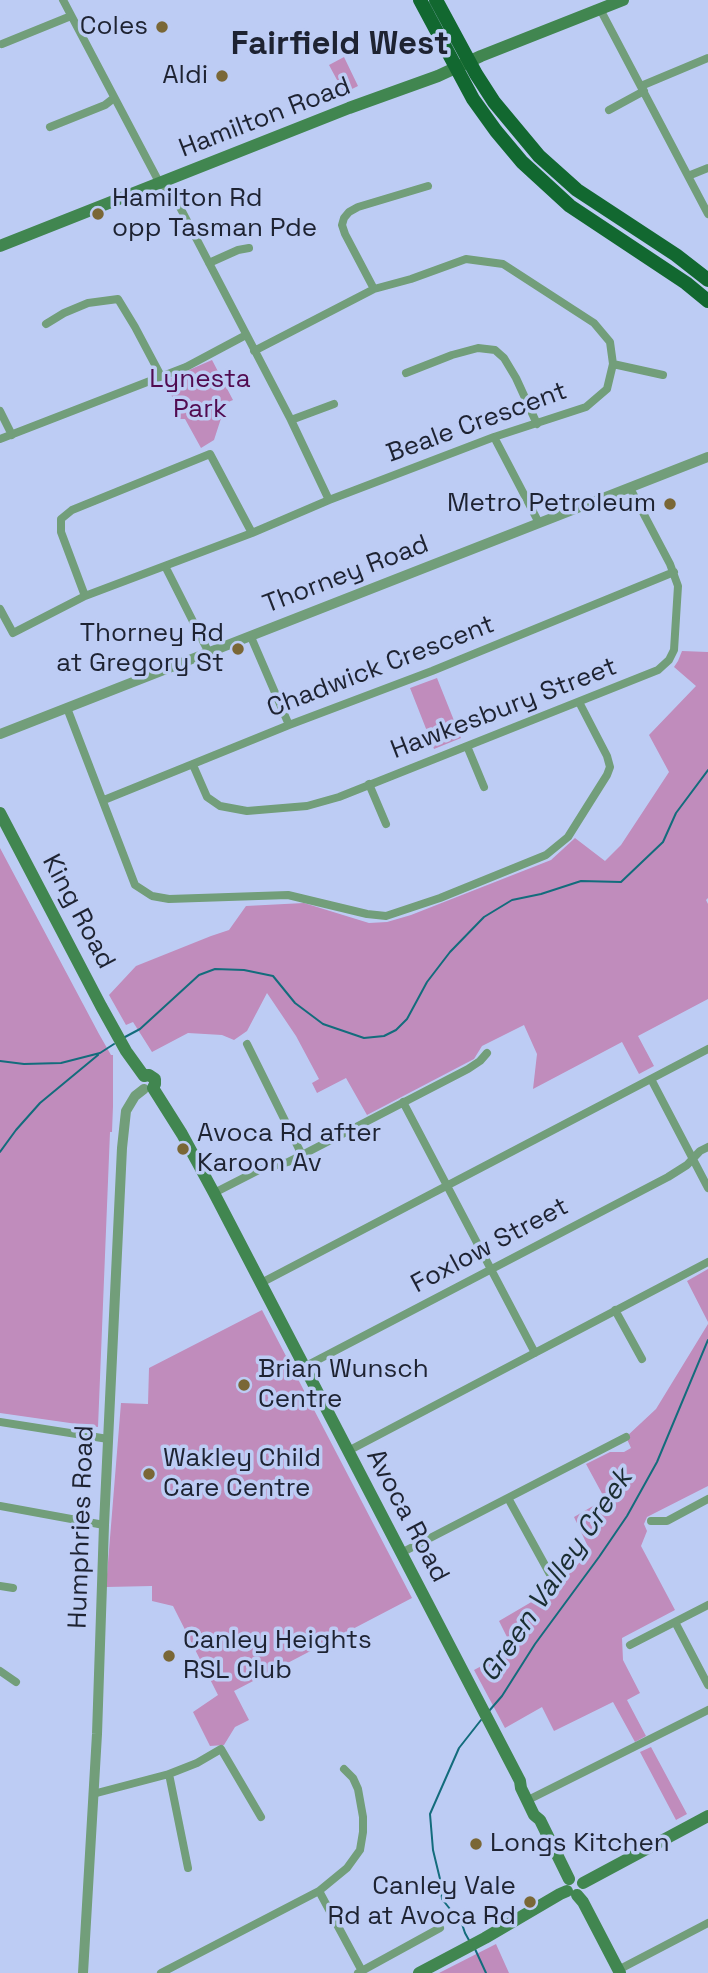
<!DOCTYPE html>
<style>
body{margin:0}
canvas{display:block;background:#bdccf4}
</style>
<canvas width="708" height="1973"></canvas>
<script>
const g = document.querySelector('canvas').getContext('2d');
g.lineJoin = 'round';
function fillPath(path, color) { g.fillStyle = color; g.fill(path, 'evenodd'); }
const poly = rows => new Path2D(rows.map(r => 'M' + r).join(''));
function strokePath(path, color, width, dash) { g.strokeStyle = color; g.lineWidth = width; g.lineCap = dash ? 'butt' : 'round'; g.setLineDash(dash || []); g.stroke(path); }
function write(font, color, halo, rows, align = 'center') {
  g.font = font + ' "Space Grotesk",sans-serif'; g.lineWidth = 7; g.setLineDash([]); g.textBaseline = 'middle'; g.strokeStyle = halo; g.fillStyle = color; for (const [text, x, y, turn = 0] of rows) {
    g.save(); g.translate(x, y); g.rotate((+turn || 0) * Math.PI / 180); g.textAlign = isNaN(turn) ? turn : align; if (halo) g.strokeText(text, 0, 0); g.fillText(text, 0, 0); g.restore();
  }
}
const green = poly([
 [344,57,358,86,344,93,329,65],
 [212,360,233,400,226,403,214,440,201,448,185,419,180,419,166,380],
 [682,651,708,652,708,898,706,900,708,904,708,999,638,1036,654,1066,639,1074,622,1042,533,1089,537,1054,524,1025,482,1046,474,1059,367,1115,346,1078,317,1093,312,1083,319,1079,296,1036,267,993,247,1031,234,1040,222,1035,188,1033,152,1052,133,1022,126,1025,109,995,136,966,211,936,229,930,246,906,304,903,369,923,387,922,411,915,551,860,575,838,605,861,621,845,669,772,649,735,696,686,674,667,678,661],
 [437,678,461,738,434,749,410,688],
 [0,848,99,1034,111,1055,113,1055,113,1106,112,1132,110,1132,98,1427,0,1413],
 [708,1269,708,1322,687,1281],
 [262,1310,412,1598,234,1691,249,1720,235,1727,224,1745,210,1746,193,1712,218,1695,173,1606,152,1601,152,1586,106,1587,121,1403,148,1404,149,1368],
 [708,1324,708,1486,647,1517,644,1524,647,1531,641,1546,675,1610,622,1638,623,1660,640,1693,627,1700,646,1736,635,1742,613,1702,554,1731,542,1707,505,1728,474,1670,513,1649,499,1621,557,1587,590,1551,574,1517,605,1499,586,1464,610,1452,624,1452,631,1448,626,1437,656,1409],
 [651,1747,687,1814,676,1820,640,1752],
 [496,1944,509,1973,439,1973]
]);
const stream = poly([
 [125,1037,140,1029,199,975,215,969,244,970,273,976,295,1003,323,1024,364,1038,384,1036,396,1030,407,1019,427,982,450,952,484,917,512,900,541,894,581,881,621,882,663,842,676,813,708,770],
 [0,1061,24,1064,61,1063,100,1053,114,1044],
 [0,1152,16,1130,40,1103,98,1055],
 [489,1711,502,1696,535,1644,599,1557,627,1516,657,1462,708,1340],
 [470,1942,465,1933,459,1915,450,1909,442,1899,440,1879,433,1850,430,1814,459,1748,481,1720],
 [475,1949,486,1973]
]);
const minor = poly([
 [63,0,159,182,172,192,291,420,329,500],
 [600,9,708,214],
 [2,44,71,16],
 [641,86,708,58],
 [609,110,644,91],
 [50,127,105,105,114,98],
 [688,176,708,168],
 [209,263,238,250,249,248],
 [374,289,345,234,342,225,344,218,349,212,358,207,428,186],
 [46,324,64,313,88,303,118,299,135,327,161,376],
 [613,364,663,375],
 [406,373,452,355,478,348,495,350,504,358,516,378,537,424],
 [0,411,12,435],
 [291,420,334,404],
 [494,437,539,523],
 [0,439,186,367,246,335],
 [165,566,209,653],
 [85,596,61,532,61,519,72,510,210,454,252,533],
 [0,609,13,633,85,596,252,533,329,500,494,437,586,407,607,389,613,364,610,342,594,323,503,264,466,259,411,279,374,289,254,351],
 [251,637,289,725],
 [67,708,135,885,152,896,169,899,288,895,367,914,386,916,440,898,546,855,568,837,607,775,610,767,607,756,579,702],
 [467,746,484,787],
 [193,765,207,797,220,806,247,811,307,806,339,797,658,670,669,660,674,650,678,586,670,564,630,488],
 [369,784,386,824],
 [104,800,289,725,432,671,674,572],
 [247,1044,302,1155],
 [651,1079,708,1188],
 [403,1102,535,1353],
 [214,1193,259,1170,288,1162,302,1155,468,1069,480,1061,487,1053],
 [261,1283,708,1049],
 [615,1310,642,1359],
 [304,1367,668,1177,687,1165,700,1151,708,1147],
 [0,1422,108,1439],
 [348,1451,708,1262],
 [508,1498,557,1587],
 [0,1506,104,1525],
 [651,1521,667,1521,708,1499],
 [401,1553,626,1437],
 [0,1586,13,1588],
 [675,1622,708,1685],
 [630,1645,708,1605],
 [0,1671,16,1682],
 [169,1774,188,1868],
 [93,1794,169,1774,197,1763,221,1749,261,1817],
 [532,1798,708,1710],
 [319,1891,362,1971],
 [618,1970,708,1923],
 [161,1973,319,1891,347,1868,360,1850,363,1832,363,1817,358,1789,353,1778,344,1769],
 [358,1973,440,1928]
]);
const tertiary = poly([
 [0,734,708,457],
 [83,1973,97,1734,104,1525,122,1148,126,1111,135,1096,144,1089]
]);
const secondary = poly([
 [0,246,349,108,438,76,481,56,623,0],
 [0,813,101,1006,126,1051,144,1076],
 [144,1076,149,1075,155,1079,155,1084,153,1088,182,1134,214,1193,520,1781,521,1788,534,1815,540,1820,569,1879],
 [583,1883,708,1816],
 [577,1895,583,1902,620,1973],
 [419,1973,485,1938,560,1894,567,1891]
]);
const trunk = poly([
 [420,0,473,99,496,131,522,162,570,206,686,283,708,301],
 [436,0,476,74,494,102,539,156,577,190,676,255,708,280]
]);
const markers = [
 [162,27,7,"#7a6736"],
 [222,76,7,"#7a6736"],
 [98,214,7,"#7a6736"],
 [670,504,7,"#7a6736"],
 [238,649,7,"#7a6736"],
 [183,1149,7,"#7a6736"],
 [244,1385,7,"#7a6736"],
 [149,1474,7,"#7a6736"],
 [169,1656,7,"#7a6736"],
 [476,1844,7,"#7a6736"],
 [530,1902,7,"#7a6736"]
];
const poiNames = [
 ["Coles",148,27,"right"],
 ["Aldi",208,76,"right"],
 ["Hamilton Rd",112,199],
 ["opp Tasman Pde",112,229],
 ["Metro Petroleum",656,504,"right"],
 ["Thorney Rd",224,634,"right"],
 ["at Gregory St",224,664,"right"],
 ["Avoca Rd after",197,1134],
 ["Karoon Av",197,1164],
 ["Brian Wunsch",258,1370],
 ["Centre",258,1400],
 ["Wakley Child",163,1459],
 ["Care Centre",163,1489],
 ["Canley Heights",183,1641],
 ["RSL Club",183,1671],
 ["Longs Kitchen",490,1844],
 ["Canley Vale",516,1887,"right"],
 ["Rd at Avoca Rd",516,1917,"right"]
];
const streetNames = [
 ["Hamilton Road",265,118,-21],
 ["Beale Crescent",477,423,-20],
 ["Thorney Road",346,575,-21],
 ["Chadwick Crescent",381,667,-21],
 ["Hawkesbury Street",504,709,-21],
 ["King Road",78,912,62],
 ["Foxlow Street",490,1246,-28],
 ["Avoca Road",407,1516,62],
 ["Humphries Road",82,1527,-88]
];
const parkNames = [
 ["Lynesta",200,380],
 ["Park",200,410]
];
const waterNames = [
 ["Green Valley Creek",557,1576,-56]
];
const districtNames = [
 ["Fairfield West",340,45]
];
fillPath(green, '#c08cbc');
strokePath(stream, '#136c7c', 2);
strokePath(minor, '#729e7a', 8);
strokePath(tertiary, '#729e7a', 10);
strokePath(secondary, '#418650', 12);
strokePath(trunk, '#126830', 14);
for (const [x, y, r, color] of markers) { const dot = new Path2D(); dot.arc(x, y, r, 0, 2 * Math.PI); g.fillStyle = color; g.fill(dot); strokePath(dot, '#bdccf4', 2.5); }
write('26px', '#1e2332', '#bdccf4', poiNames, 'left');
write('26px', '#1e2332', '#bdccf4', streetNames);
write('26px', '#510b50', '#bdccf4', parkNames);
write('italic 28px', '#1a2d31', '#bdccf4', waterNames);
write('bold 33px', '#1e2332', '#bdccf4', districtNames);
</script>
